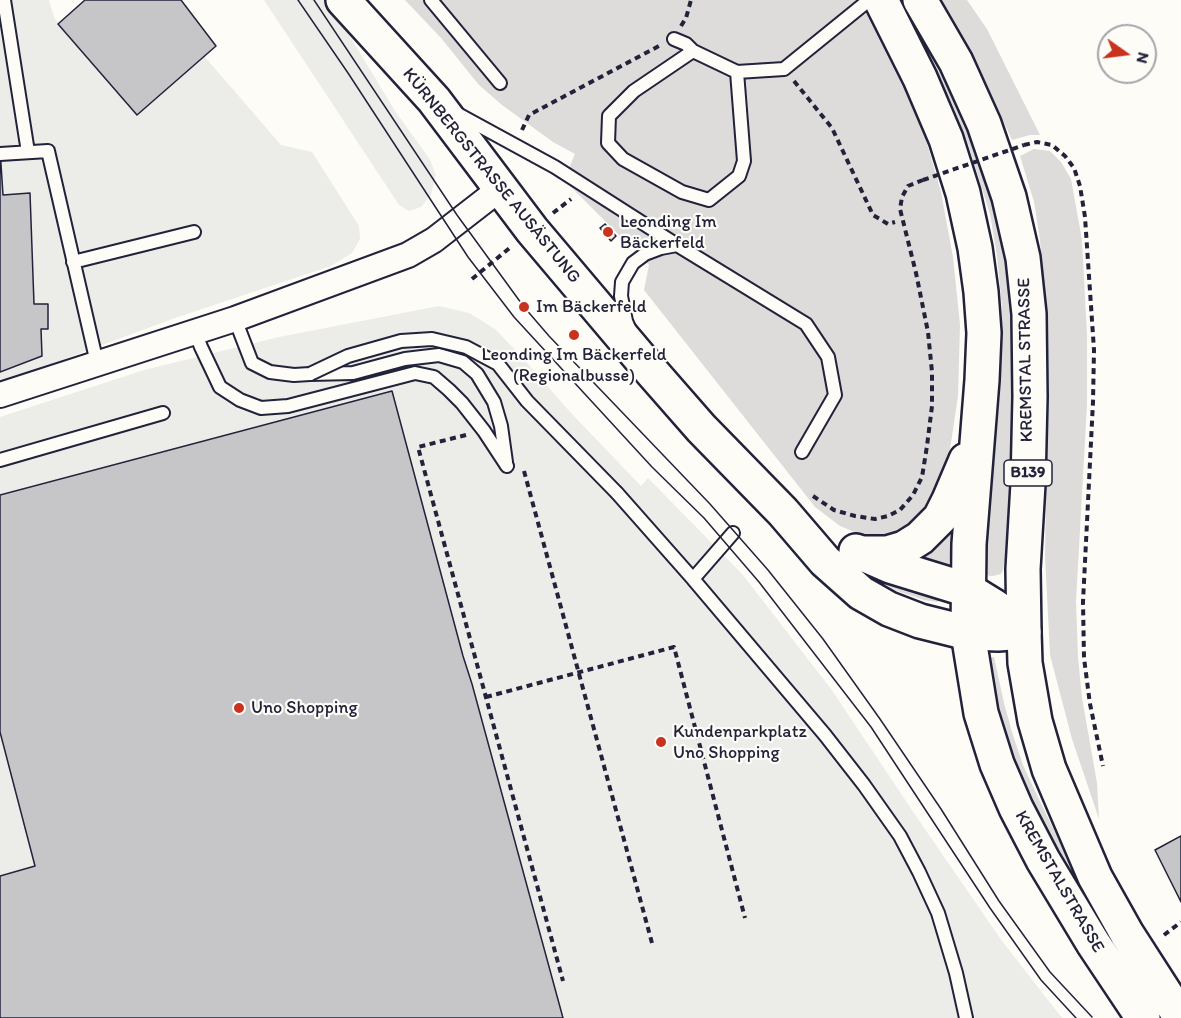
<!DOCTYPE html>
<meta charset="utf-8">
<style>
body{margin:0}
#map{position:relative;width:1181px;height:1018px;overflow:hidden;background:#fdfcf7;font-family:Itim,sans-serif}
canvas{display:block}
.north{position:absolute;left:1097px;top:24px;width:60px;height:60px;box-sizing:border-box;background:#fdfcf7;border:2px solid #a5a5ac;border-radius:50%;rotate:104deg;font-size:16px;font-weight:700;line-height:24px;text-align:center;color:#22223b}
.north::after{content:'';display:block;margin:auto;width:21px;height:27px;background:#c8321e;clip-path:polygon(50% 0,100% 100%,50% 72%,0 100%)}
</style>
<div id="map">
<canvas width="1181" height="1018"></canvas>
<div class="north">N</div>
</div>
<script>
const g = document.querySelector('canvas').getContext('2d');
g.lineJoin = 'round';
function fillPath(path, color) { g.fillStyle = color; g.fill(path, 'evenodd'); }
const poly = rows => new Path2D(rows.map(r => 'M' + r).join(''));
function strokePath(path, color, width, dash) { g.strokeStyle = color; g.lineWidth = width; g.lineCap = dash ? 'butt' : 'round'; g.setLineDash(dash || []); g.stroke(path); }
function write(font, color, halo, rows, align = 'center') {
  g.font = font + ' Itim,sans-serif'; g.lineWidth = 4.5; g.setLineDash([]); g.textBaseline = 'middle'; g.strokeStyle = halo; g.fillStyle = color; for (const [text, x, y, turn = 0] of rows) {
    g.save(); g.translate(x, y); g.rotate((+turn || 0) * Math.PI / 180); g.textAlign = isNaN(turn) ? turn : align; if (halo) g.strokeText(text, 0, 0); g.fillText(text, 0, 0); g.restore();
  }
}
const built = poly([
 [0,0,49,0,54,17,58,24,137,115,204,56,281,145,312,152,359,226,360,239,352,253,331,266,175,318,40,368,0,380],
 [264,0,328,0,395,111,429,158,436,175,431,195,421,207,409,211,399,205],
 [439,306,469,313,495,329,520,355,571,413,641,486,648,478,743,575,831,689,918,819,1002,941,1062,1018,0,1018,0,417,144,370,279,337]
]);
const green = poly([
 [405,0,867,0,898,69,926,140,941,192,953,257,960,325,958,396,949,456,938,494,929,511,901,535,879,538,857,533,840,526,815,507,644,290,649,265,564,180,575,154,553,142,502,105,479,85,441,38],
 [896,0,902,0,934,53,958,99,987,174,1007,256,1014,299,1015,344,1011,529,1003,570,1001,574,993,576,989,576,983,571,981,564,999,405,1002,354,1002,307,997,256,990,214,968,144,953,106,927,55],
 [938,0,967,0,987,29,1040,135,1030,135,1012,140,980,70],
 [1034,149,1050,151,1061,162,1071,179,1082,240,1087,335,1087,405,1076,601,1078,657,1082,698,1097,783,1099,819,1072,739,1050,655,1045,556,1047,441,1046,318,1040,240,1034,202,1020,156],
 [949,525,954,529,949,565,908,557],
 [863,568,946,597,937,602,924,600,900,592,876,580],
 [994,657,1004,703,1012,732,1023,765,1036,793,1080,884,1107,933,1161,1018,1156,1018,1044,833,1002,737,984,658]
]);
const building = poly([
 [85,0,181,0,216,46,137,115,58,24,85,0],
 [0,149,3,195,30,193,34,304,48,304,48,329,41,329,42,356,0,372,0,149],
 [605,224,616,236,611,241,600,228,605,224],
 [392,391,463,656,472,684,563,1018,0,1018,0,876,35,866,0,732,0,495,392,391],
 [1181,836,1181,902,1155,850,1181,836]
]);
const path = poly([
 [681,26,686,18,691,0],
 [794,81,832,128,873,215,888,224,895,222],
 [522,130,529,115,659,46],
 [1024,145,1037,142,1052,145,1065,156,1074,168,1080,186,1085,217,1094,350,1093,402,1083,602,1084,658,1090,704,1103,766],
 [553,213,571,199],
 [472,279,512,246],
 [466,435,418,447,563,981],
 [524,471,652,943],
 [813,496,834,510,855,516,875,519,888,516,900,510,913,495,922,477,927,446,932,406,932,372,928,332,916,273,900,209,902,197,908,186,923,180],
 [486,697,674,647,745,918],
 [1164,935,1181,922]
]);
const service = poly([
 [4,0,28,152],
 [431,0,500,83],
 [674,39,686,44,693,51,737,72,784,69,869,0],
 [693,51,634,91,609,116,608,143,623,159,682,192,709,200,739,176,744,161,737,72],
 [456,113,555,167,677,245,806,324,828,357,835,395,802,452],
 [0,154,48,151,97,363],
 [73,262,194,232],
 [235,319,252,363,270,372,294,375,310,374,353,373,405,359,439,355,463,362,477,374,494,402,501,426,506,462],
 [629,328,626,321,621,296,622,282,633,263,645,254,661,248,677,245],
 [195,332,201,347,220,387,240,400,261,408,288,406,415,373,434,377,449,390,462,403,484,431,507,466],
 [0,460,163,413],
 [617,493,693,579],
 [733,533,693,579,825,735,864,785,900,836,919,872,938,913,956,973,966,1018]
]);
const minor = poly([
 [0,395,235,319,408,255,434,240,501,188]
]);
const secondary = poly([
 [343,0,434,100,532,230,652,372,701,428,783,512,825,561,861,593,889,609,920,621,968,633,998,634,1024,632],
 [856,551,890,566,968,590,994,606,1014,621,1024,632]
]);
const primary = poly([
 [881,0,920,78,946,139,963,193,975,248,981,292,984,333,982,380,969,544,968,633,981,713,997,764,1016,808,1043,860,1093,943,1143,1018],
 [920,0,956,62,984,124,1009,197,1023,258,1029,314,1030,397,1028,484,1023,569,1024,632,1025,663,1035,721,1049,769,1095,877,1127,934,1181,1018],
 [860,553,887,553,904,548,920,538,940,518,949,500,966,460]
]);
const tram = poly([
 [298,0,348,73,468,257,514,317,652,467,704,518,759,582,871,727,990,908,1041,980,1076,1018],
 [314,0,457,215,524,307,549,336,710,504,768,570,823,639,880,719,941,809,999,901,1050,972,1092,1017]
]);
const pathBridge = poly([
 [923,180,1024,145]
]);
const serviceBridge = poly([
 [310,374,348,356,401,341,432,339,466,347,498,364,527,401,617,493]
]);
const markers = [
 [608,232,6,"#c8321e"],
 [524,307,6,"#c8321e"],
 [574,335,6,"#c8321e"],
 [239,708,6,"#c8321e"],
 [661,742,6,"#c8321e"]
];
const shields = [
 [1028,473,48]
];
const shieldNames = [
 ["B139",1028,473]
];
const streetNames = [
 ["KÜRNBERGSTRASSE AUSÄSTUNG",491,176,51],
 ["KREMSTAL STRASSE",1026,360,-91],
 ["KREMSTALSTRASSE",1059,882,60]
];
const poiNames = [
 ["Leonding Im",620,222],
 ["Bäckerfeld",620,243],
 ["Im Bäckerfeld",536,307],
 ["Leonding Im Bäckerfeld",574,355,"center"],
 ["(Regionalbusse)",574,376,"center"],
 ["Uno Shopping",251,708],
 ["Kundenparkplatz",673,732],
 ["Uno Shopping",673,753]
];
fillPath(built, '#ecece9');
fillPath(green, '#dddcdb');
fillPath(building, '#c6c6c8');
strokePath(building, '#22223b', 1.5);
strokePath(service, '#22223b', 16);
strokePath(minor, '#22223b', 28);
strokePath(secondary, '#22223b', 38);
strokePath(primary, '#22223b', 38);
strokePath(path, '#22223b', 4, [6, 4.5]);
strokePath(service, '#fdfcf7', 12);
strokePath(minor, '#fdfcf7', 24);
strokePath(secondary, '#fdfcf7', 33);
strokePath(primary, '#fdfcf7', 33);
strokePath(tram, '#22223b', 1.5);
strokePath(serviceBridge, '#22223b', 16, []);
strokePath(pathBridge, '#22223b', 4, [6, 4.5]);
strokePath(serviceBridge, '#fdfcf7', 12);
for (const [x, y, r, color] of markers) { const dot = new Path2D(); dot.arc(x, y, r, 0, 2 * Math.PI); g.fillStyle = color; g.fill(dot); strokePath(dot, '#fdfcf7', 2); }
for (const [x, y, w] of shields) { const box = new Path2D(); box.roundRect(x - w / 2, y - 13, w, 26, 4.5); g.fillStyle = '#fdfcf7'; g.fill(box); strokePath(box, '#22223b', 1.5); }
write('bold 16px', '#22223b', null, shieldNames);
write('18px', '#22223b', '#fdfcf7', streetNames);
write('18px', '#22223b', '#fdfcf7', poiNames, 'left');
</script>
